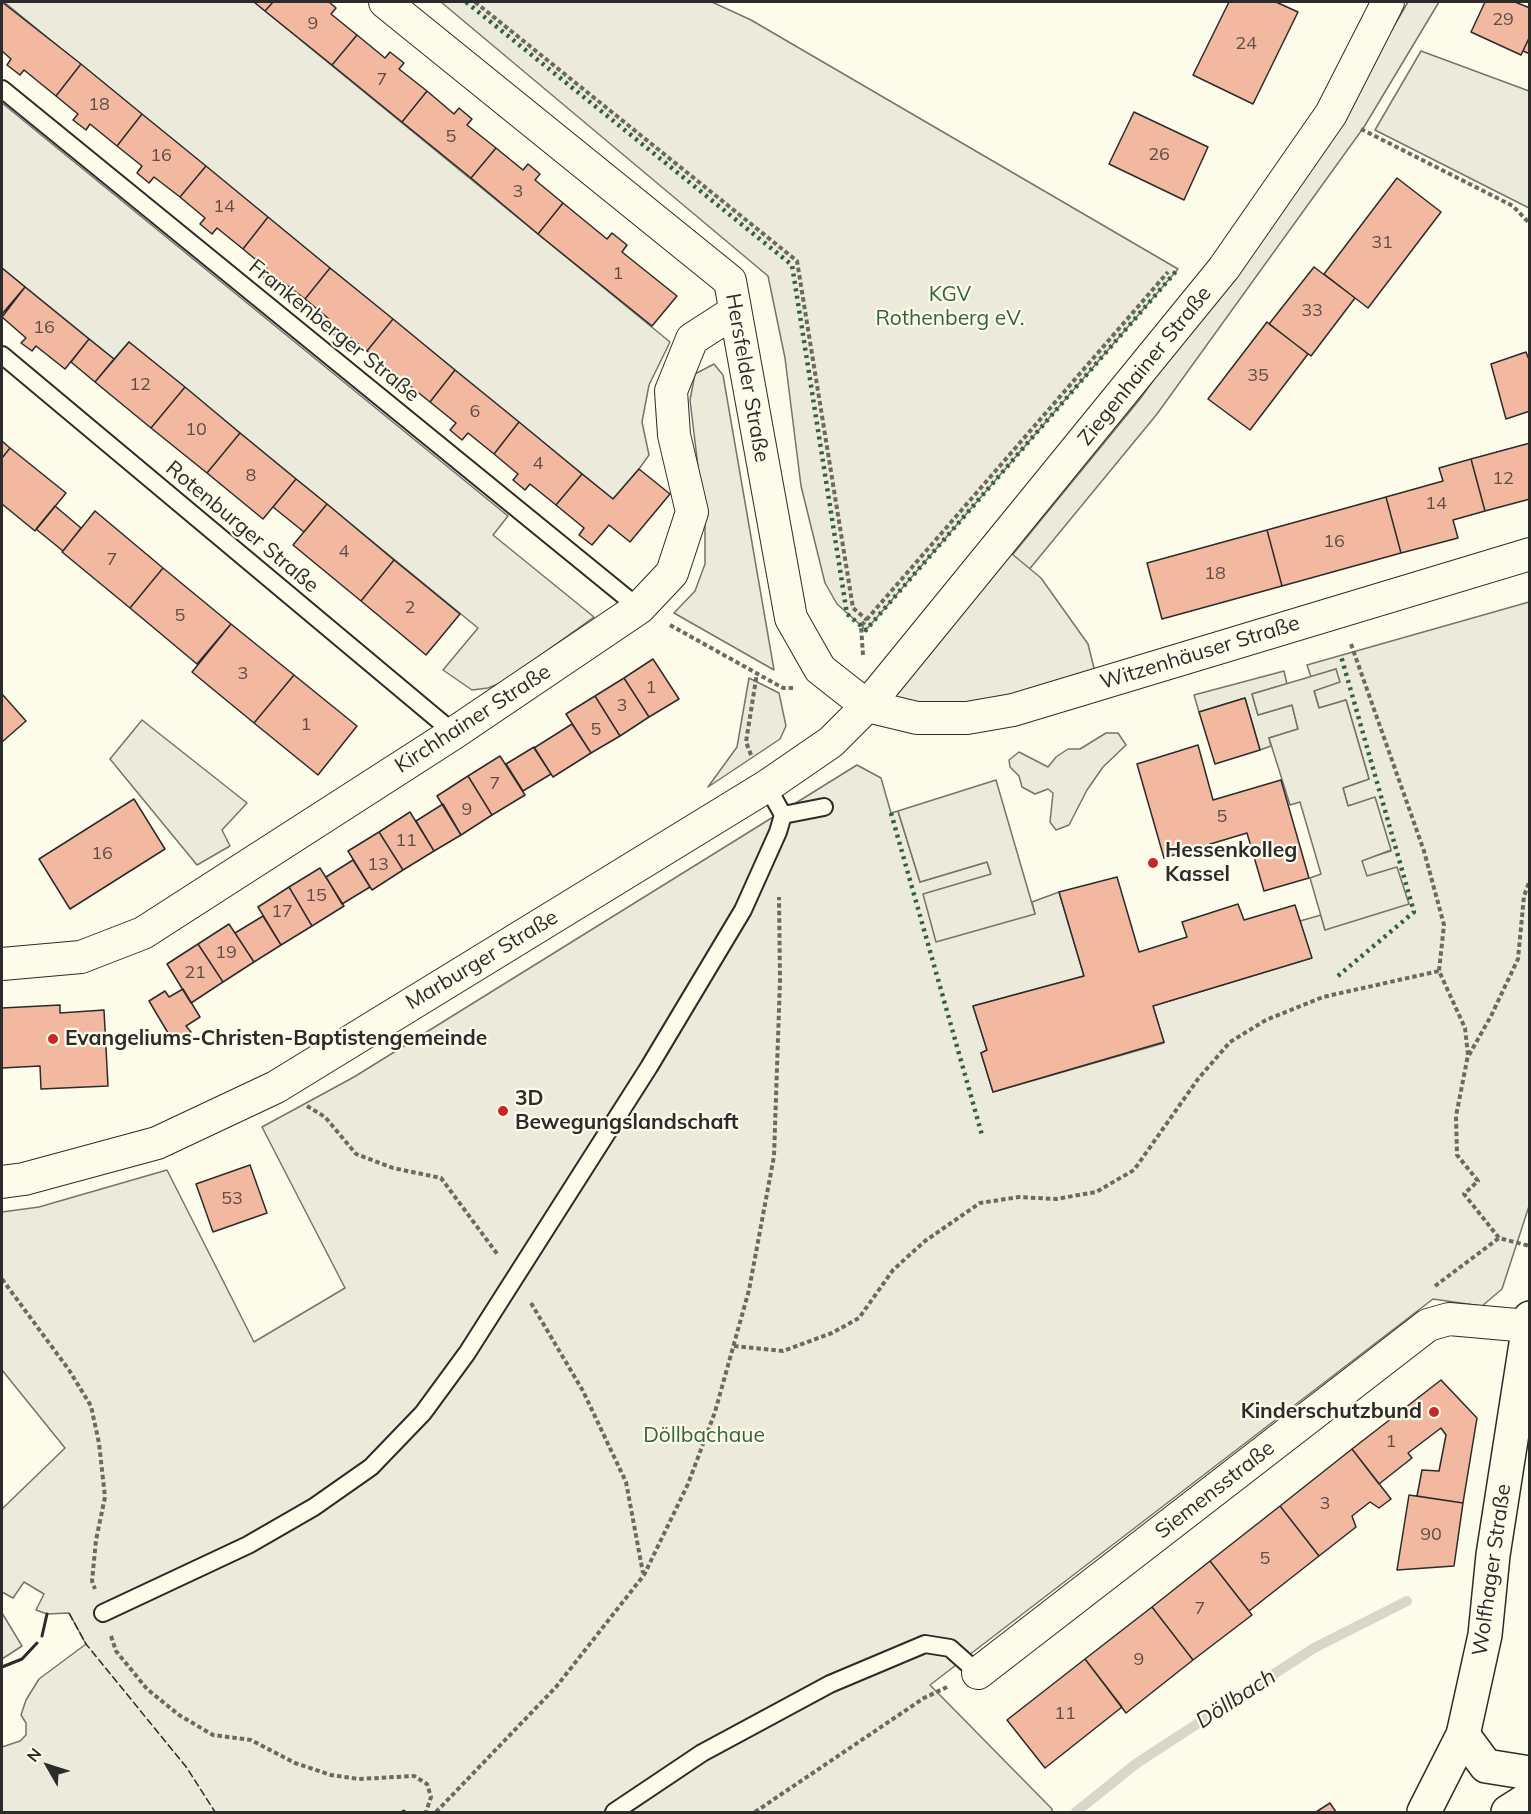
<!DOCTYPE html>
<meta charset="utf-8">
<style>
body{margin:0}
#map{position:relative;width:1531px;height:1814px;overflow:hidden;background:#fdfbea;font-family:Mulish,sans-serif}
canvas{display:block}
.frame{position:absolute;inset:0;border:3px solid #2b2b2b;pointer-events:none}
.north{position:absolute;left:18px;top:1736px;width:60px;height:60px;-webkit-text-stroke:4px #fdfbea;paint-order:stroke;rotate:309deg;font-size:16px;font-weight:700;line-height:24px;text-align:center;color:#2b2b2b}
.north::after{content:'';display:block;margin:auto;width:21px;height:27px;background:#2b2b2b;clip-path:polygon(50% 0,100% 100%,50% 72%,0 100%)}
</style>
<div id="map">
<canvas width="1531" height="1814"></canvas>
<div class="frame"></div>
<div class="north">N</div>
</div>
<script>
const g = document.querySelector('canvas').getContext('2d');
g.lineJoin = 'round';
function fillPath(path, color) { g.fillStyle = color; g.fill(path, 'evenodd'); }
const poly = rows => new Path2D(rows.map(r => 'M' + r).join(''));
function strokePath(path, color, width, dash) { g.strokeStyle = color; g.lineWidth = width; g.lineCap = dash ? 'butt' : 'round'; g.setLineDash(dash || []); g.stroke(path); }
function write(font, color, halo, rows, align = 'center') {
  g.font = font + ' Mulish,sans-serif'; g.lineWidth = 4.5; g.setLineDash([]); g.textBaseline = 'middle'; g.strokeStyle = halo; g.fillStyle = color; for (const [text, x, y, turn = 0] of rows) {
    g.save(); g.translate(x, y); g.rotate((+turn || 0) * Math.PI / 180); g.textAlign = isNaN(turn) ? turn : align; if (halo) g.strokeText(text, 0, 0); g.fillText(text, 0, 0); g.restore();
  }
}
const green = poly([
 [4,2,254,2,670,342,649,385,642,422,649,455,639,469,613,499,4,2],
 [441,2,712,2,751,20,1178,269,866,630,837,604,825,583,801,486,785,358,768,276,441,2],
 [1408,2,1439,2,1364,127,1157,414,1018,583,1000,570,1140,399,1341,116,1408,2],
 [1421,51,1529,91,1529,208,1375,130,1421,51],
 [2,103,508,516,493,535,594,617,503,682,488,688,472,690,443,670,478,628,129,342,114,359,2,268,2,103],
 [714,364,723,375,774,670,674,613,695,591,705,564,705,525,690,400,695,374,714,364],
 [1529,602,1530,1203,1502,1289,1482,1306,1433,1299,930,1685,1052,1809,1052,1812,2,1812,2,1747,20,1741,26,1735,26,1723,21,1715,26,1700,39,1679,86,1644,69,1613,47,1614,36,1610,44,1594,24,1582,13,1598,2,1592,2,1509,65,1448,2,1370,2,1212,39,1207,167,1170,254,1342,345,1288,262,1127,354,1077,857,765,881,778,891,813,898,811,920,882,987,862,991,874,1035,914,1032,902,1059,892,1084,976,973,1006,987,1050,981,1053,993,1092,1164,1043,1153,1006,1311,958,1300,921,1321,915,1325,930,1366,876,1361,860,1391,851,1375,798,1348,806,1343,788,1369,779,1346,700,1319,708,1314,690,1336,669,1311,677,1307,665,1529,602],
 [1284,671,1287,684,1252,694,1258,715,1292,705,1298,729,1269,738,1271,746,1260,750,1245,698,1199,712,1194,695,1284,671],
 [749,678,779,693,786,726,780,739,708,787,737,747,749,678],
 [1106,733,1118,733,1126,745,1103,767,1087,790,1069,825,1056,830,1050,822,1053,793,1048,789,1035,794,1022,787,1019,776,1010,767,1009,760,1019,752,1048,767,1056,757,1068,749,1080,749,1106,733],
 [2,1613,22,1646,2,1659,2,1613]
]);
const parking = poly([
 [1000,544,1041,578,1088,644,1098,684,1013,710,867,706,1000,544],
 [1336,669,1340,682,1314,691,1319,708,1346,700,1369,779,1343,788,1348,806,1375,797,1391,850,1362,861,1367,876,1397,867,1409,904,1325,930,1310,878,1321,874,1300,802,1290,805,1269,738,1298,729,1292,705,1258,715,1252,694,1336,669],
 [142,720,247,803,222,830,230,846,197,865,110,759,142,720],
 [996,780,1035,914,936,942,923,894,991,874,987,862,920,882,898,811,996,780]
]);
const stream = poly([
 [1076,1812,1137,1763,1314,1648,1407,1601]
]);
const building = poly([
 [2,2,81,64,56,96,24,70,20,75,7,65,11,59,2,51,2,2],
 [254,2,273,2,265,11,254,2],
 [273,2,329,2,336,8,331,14,357,35,332,65,265,11,273,2],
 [1229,2,1276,2,1298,12,1253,104,1193,75,1229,2],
 [1485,2,1515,2,1530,8,1530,36,1521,55,1471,32,1485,2],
 [357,35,385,58,390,52,404,63,399,69,427,91,402,122,332,65,357,35],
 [1530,36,1530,54,1523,51,1530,36],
 [81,64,142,114,117,146,90,124,86,130,73,120,78,114,56,96,81,64],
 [427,91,454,114,459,108,472,119,467,125,496,148,471,178,402,122,427,91],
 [1134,112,1208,147,1184,200,1109,164,1134,112],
 [142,114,206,166,180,197,154,177,149,183,137,173,142,166,117,146,142,114],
 [496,148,523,170,528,164,540,174,535,180,563,203,538,234,471,178,496,148],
 [206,166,268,217,243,249,217,228,212,234,200,224,205,218,180,197,206,166],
 [1397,178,1441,212,1368,308,1324,274,1397,178],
 [563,203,607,239,612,233,627,245,622,252,677,296,652,326,538,234,563,203],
 [268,217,330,268,305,299,279,279,274,285,262,276,267,269,243,249,268,217],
 [1314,267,1355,298,1311,356,1269,324,1314,267],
 [2,268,25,287,2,314,2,268],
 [330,268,393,319,367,351,341,330,336,336,323,326,329,319,305,299,330,268],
 [25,287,89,339,65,369,36,346,32,351,21,343,26,338,2,317,25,287],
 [393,319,455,370,430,402,404,381,398,388,387,378,392,371,367,351,393,319],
 [1267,322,1308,354,1250,430,1208,399,1267,322],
 [89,339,114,359,95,382,71,362,89,339],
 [129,342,185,387,151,428,95,382,129,342],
 [1526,352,1530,362,1530,411,1506,419,1491,364,1526,352],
 [455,370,519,422,494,454,468,433,462,440,450,430,456,423,430,402,455,370],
 [185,387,240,433,207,473,151,428,185,387],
 [519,422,582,474,556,505,530,484,525,490,513,480,518,474,494,454,519,422],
 [240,433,296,479,263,519,207,473,240,433],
 [2,441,10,448,2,458,2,441],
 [1530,443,1530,499,1485,511,1471,459,1530,443],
 [10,448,66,493,35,531,2,504,2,458,10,448],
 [1471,459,1485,511,1453,520,1458,538,1401,553,1386,497,1443,481,1439,468,1471,459],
 [639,469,670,494,630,542,609,525,592,545,579,535,584,528,556,505,582,474,613,499,639,469],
 [296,479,327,504,304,532,273,507,296,479],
 [1386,497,1401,553,1282,586,1267,530,1386,497],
 [327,504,394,560,361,601,293,545,327,504],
 [55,506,81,528,63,551,36,529,55,506],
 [95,511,163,568,130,608,62,552,95,511],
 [1267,530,1282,586,1162,619,1147,563,1267,530],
 [394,560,460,614,426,655,361,601,394,560],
 [163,568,231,624,197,664,130,608,163,568],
 [231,624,294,675,254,723,192,672,231,624],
 [653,659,679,699,649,717,624,678,653,659],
 [294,675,357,726,318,775,254,723,294,675],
 [624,678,649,717,620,736,595,696,624,678],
 [2,694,26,721,2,742,2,694],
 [595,696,620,736,591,753,566,714,595,696],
 [1245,698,1260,750,1215,764,1199,712,1245,698],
 [572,724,591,753,553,777,534,748,572,724],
 [1198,745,1213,800,1281,780,1309,878,1264,891,1247,833,1164,858,1137,764,1198,745],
 [534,747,551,774,523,791,506,764,534,747],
 [500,756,525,795,492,815,468,776,500,756],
 [468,776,492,815,461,835,437,796,468,776],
 [134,799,165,849,70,909,39,859,134,799],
 [443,804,461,835,434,851,416,821,443,804],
 [410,812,434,851,403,870,379,832,410,812],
 [379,832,403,870,372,890,348,851,379,832],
 [353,860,370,887,342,904,326,877,353,860],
 [320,868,344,906,312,926,289,887,320,868],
 [1117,877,1139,952,1187,937,1182,922,1238,904,1244,920,1295,905,1312,958,1153,1006,1164,1042,993,1092,981,1053,987,1050,973,1006,1084,976,1059,892,1117,877],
 [289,887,312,926,281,945,258,907,289,887],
 [263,916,281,945,254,962,235,933,263,916],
 [229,924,254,962,223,982,198,944,229,924],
 [198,944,223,982,191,1003,167,964,198,944],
 [183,989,200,1017,186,1026,191,1032,174,1043,149,1001,165,991,169,997,183,989],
 [60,1005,60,1013,104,1010,108,1086,41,1089,40,1066,2,1068,2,1008,60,1005],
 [250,1165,267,1213,213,1232,196,1184,250,1165],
 [1441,1380,1477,1418,1463,1503,1417,1496,1422,1470,1439,1471,1446,1435,1441,1428,1408,1453,1412,1458,1379,1484,1352,1449,1441,1380],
 [1352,1449,1391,1499,1379,1508,1370,1502,1352,1516,1356,1527,1319,1556,1280,1506,1352,1449],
 [1409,1495,1463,1503,1454,1566,1397,1570,1409,1495],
 [1280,1506,1319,1556,1249,1611,1210,1561,1280,1506],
 [1210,1561,1252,1615,1193,1660,1152,1607,1210,1561],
 [1152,1607,1193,1660,1126,1713,1085,1659,1152,1607],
 [1085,1659,1122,1707,1045,1768,1007,1720,1085,1659],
 [1330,1803,1336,1812,1316,1812,1330,1803]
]);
const path = poly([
 [475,2,797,261,853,608,867,620],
 [1361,129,1513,206,1530,224],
 [670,625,783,688,793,688],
 [1351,644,1424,851,1444,925,1439,971,1465,1028,1468,1055,1456,1116,1457,1155,1478,1181,1464,1194,1499,1238,1530,1246],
 [863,655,861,626,1168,272],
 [751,755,746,742,757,673],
 [1469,1055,1491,1016,1518,959,1524,896,1530,880],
 [307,1106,325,1117,356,1154,393,1168,441,1178,498,1255],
 [2,1279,69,1370,91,1406,99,1443,105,1497,96,1540,92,1581,95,1589],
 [1435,1286,1499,1238],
 [531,1303,583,1391,626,1482,643,1573],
 [734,1346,783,1351,832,1333,859,1318,893,1270,925,1241,980,1203,1019,1197,1056,1199,1096,1192,1134,1170,1198,1079,1230,1042,1266,1020,1323,997,1439,971],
 [111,1636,116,1651,147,1689,179,1715,213,1735,251,1740,295,1763,331,1775,359,1779,414,1776,427,1784,431,1797,426,1812],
 [436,1812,556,1687,644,1575,688,1484,715,1412,749,1290,774,1156,780,980,779,897],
 [755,1812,924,1698,947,1687]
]);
const service = poly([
 [2,89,639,608],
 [2,355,454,733],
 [767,786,783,815,824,807],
 [103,1613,248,1545,314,1507,371,1467,423,1413,467,1353,649,1067,743,910,778,832,783,815],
 [614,1812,702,1753,830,1684,925,1644,950,1648,978,1673]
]);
const minor = poly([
 [385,2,730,281,791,618,820,669,867,706,917,718,967,718,1013,710,1530,554],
 [2,964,81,957,143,933,454,733,639,608,672,573,692,512,674,435,671,391,692,339,734,312],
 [2,1182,24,1179,157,1143,276,1087,767,786,831,742,867,706,1224,268,1331,114,1388,2],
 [978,1673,1428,1325,1449,1319,1528,1326]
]);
const tertiary = poly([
 [1463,1735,1486,1766,1530,1773],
 [1508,1812,1530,1798]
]);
const primary = poly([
 [1424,1812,1463,1735,1485,1635,1493,1555,1530,1318]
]);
const hedge = poly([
 [466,2,792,265,847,614,866,630,1178,269],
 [891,813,982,1135],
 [1338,976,1414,912,1341,656]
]);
const fence = poly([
 [69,1613,86,1644,187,1768,215,1812]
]);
const wall = poly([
 [42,1636,47,1614],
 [2,1667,22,1659,37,1643],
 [402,1812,404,1811]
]);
const markers = [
 [1153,863,6,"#c62828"],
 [53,1039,6,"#c62828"],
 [503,1111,6,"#c62828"],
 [1434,1412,6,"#c62828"]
];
const numberNames = [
 ["29",1503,20],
 ["9",313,24],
 ["24",1246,44],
 ["7",382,80],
 ["18",99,105],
 ["5",451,137],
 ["26",1159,155],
 ["16",161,156],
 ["3",518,192],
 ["14",224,207],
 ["31",1382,243],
 ["1",618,274],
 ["33",1312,311],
 ["16",44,328],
 ["35",1258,376],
 ["12",140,385],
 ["6",475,412],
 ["10",196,430],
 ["4",538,464],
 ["8",251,476],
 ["12",1503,479],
 ["14",1436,504],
 ["16",1334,542],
 ["4",344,552],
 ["7",112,560],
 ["18",1215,574],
 ["2",410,608],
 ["5",180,616],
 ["3",243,674],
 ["1",651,688],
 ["3",622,706],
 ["1",306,725],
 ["5",596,730],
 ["7",495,784],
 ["9",467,810],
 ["5",1222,817],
 ["11",406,841],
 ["16",102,854],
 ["13",378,865],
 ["15",316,896],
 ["17",282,912],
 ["19",226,953],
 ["21",195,973],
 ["53",232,1199],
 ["1",1391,1442],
 ["3",1325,1504],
 ["90",1431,1535],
 ["5",1265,1559],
 ["7",1200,1609],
 ["9",1139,1660],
 ["11",1065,1714]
];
const parkNames = [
 ["KGV",950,295],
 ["Rothenberg eV.",950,319],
 ["Döllbachaue",704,1436]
];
const streetNames = [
 ["Frankenberger Straße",334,331,39],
 ["Ziegenhainer Straße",1145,366,-51],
 ["Hersfelder Straße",747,378,80],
 ["Rotenburger Straße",242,527,40],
 ["Witzenhäuser Straße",1200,653,-17],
 ["Kirchhainer Straße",473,719,-33],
 ["Marburger Straße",482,960,-31],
 ["Siemensstraße",1215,1490,-38],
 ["Wolfhager Straße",1492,1570,-82]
];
const poiNames = [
 ["Hessenkolleg",1165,851],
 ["Kassel",1165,875],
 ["Evangeliums-Christen-Baptistengemeinde",65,1039],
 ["3D",515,1099],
 ["Bewegungslandschaft",515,1123],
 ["Kinderschutzbund",1422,1412,"right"]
];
const waterNames = [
 ["Döllbach",1236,1699,-33]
];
fillPath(green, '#ecebdb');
strokePath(green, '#74746e', 1.5);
fillPath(parking, '#eceadb');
strokePath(parking, '#74746e', 1.5);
strokePath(stream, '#d8d7c9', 10);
fillPath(building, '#f2b8a0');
strokePath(building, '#2b2b2b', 1.5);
strokePath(service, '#2b2b2b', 20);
strokePath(minor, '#2b2b2b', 34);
strokePath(tertiary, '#2b2b2b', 36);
strokePath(primary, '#2b2b2b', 36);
strokePath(path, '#6a6964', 4, [4.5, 3]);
strokePath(service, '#fdfbea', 16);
strokePath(minor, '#fdfbea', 32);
strokePath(tertiary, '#fdfbea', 33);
strokePath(primary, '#fdfbea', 33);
strokePath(hedge, '#34623c', 4.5, [3, 4.5]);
strokePath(fence, '#2b2b2b', 1.5, [8, 3]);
strokePath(wall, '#2b2b2b', 3);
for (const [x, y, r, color] of markers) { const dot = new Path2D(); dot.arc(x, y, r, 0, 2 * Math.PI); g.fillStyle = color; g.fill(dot); strokePath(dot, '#fdfbea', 2); }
write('18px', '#5d4e48', null, numberNames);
write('21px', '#34623c', '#fdfbea', parkNames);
write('21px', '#2b2b2b', '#fdfbea', streetNames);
write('bold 21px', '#2b2b2b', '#fdfbea', poiNames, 'left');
write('italic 22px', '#2b2b2b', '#fdfbea', waterNames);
</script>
